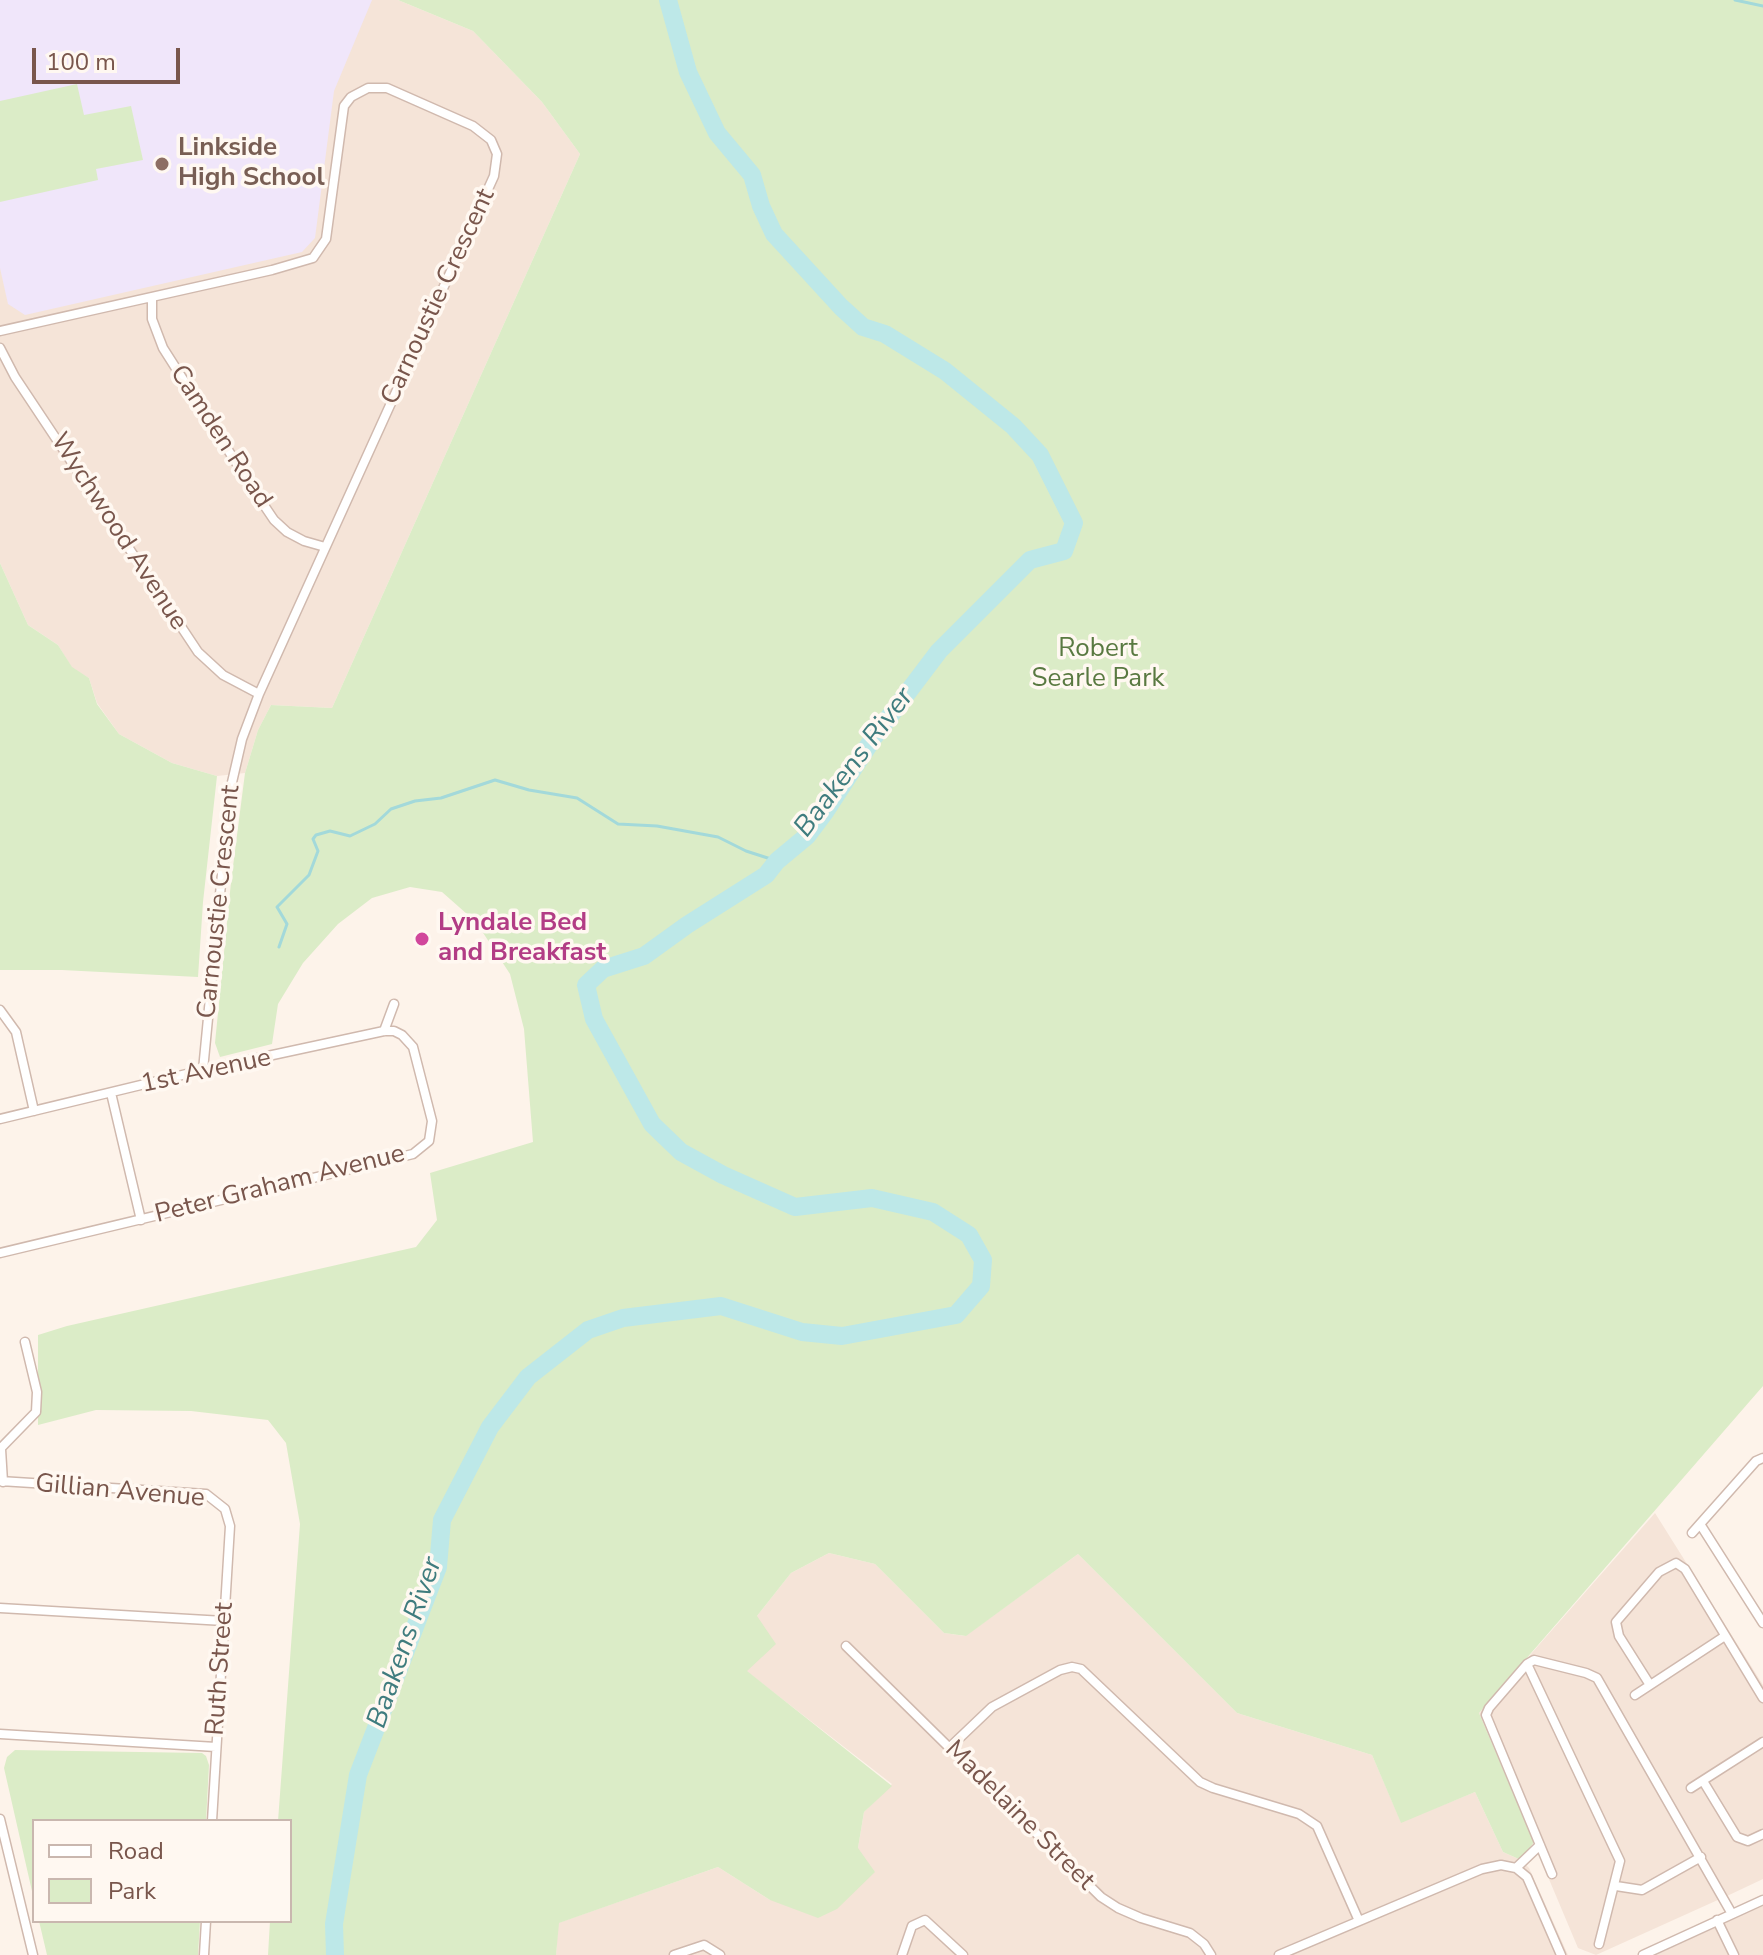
<!DOCTYPE html>
<style>
body{margin:0}
#map{position:relative;width:1763px;height:1955px;overflow:hidden;background:#fdf3ea;font-family:"Nunito Sans",sans-serif}
canvas{display:block}
.legend{position:absolute;left:32px;top:1819px;width:260px;height:104px;box-sizing:border-box;background:#fff8f1;border:2px solid #c9b7af;margin:0;padding:10px 14px;list-style:none;font-size:24px;color:#79564c}
.legend li{display:flex;align-items:center;gap:16px;height:40px}
.legend b{width:40px;border:2px solid #c9b7af}
.scale{position:absolute;left:32px;top:48px;width:148px;height:36px;box-sizing:border-box;border:4px solid #79564c;border-top:0;padding-left:10px;font-size:24px;line-height:28px;white-space:nowrap;color:#79564c;-webkit-text-stroke:6px #fff8f1;paint-order:stroke}
</style>
<div id="map">
<canvas width="1763" height="1955"></canvas>
<ul class="legend">
<li><b style="height:10px;background:#fff"></b>Road</li>
<li><b style="height:22px;background:#dbecc7"></b>Park</li>
</ul>
<div class="scale">100 m</div>
</div>
<script>
const g = document.querySelector('canvas').getContext('2d');
g.lineJoin = 'round';
function fillPath(path, color) { g.fillStyle = color; g.fill(path, 'evenodd'); }
const poly = rows => new Path2D(rows.map(r => 'M' + r).join(''));
function strokePath(path, color, width, dash) { g.strokeStyle = color; g.lineWidth = width; g.lineCap = dash ? 'butt' : 'round'; g.setLineDash(dash || []); g.stroke(path); }
function write(font, color, halo, rows, align = 'center') {
  g.font = font + ' "Nunito Sans",sans-serif'; g.lineWidth = 7; g.setLineDash([]); g.textBaseline = 'middle'; g.strokeStyle = halo; g.fillStyle = color; for (const [text, x, y, turn = 0] of rows) {
    g.save(); g.translate(x, y); g.rotate((+turn || 0) * Math.PI / 180); g.textAlign = isNaN(turn) ? turn : align; if (halo) g.strokeText(text, 0, 0); g.fillText(text, 0, 0); g.restore();
  }
}
const residential = poly([
 [0,0,398,0,473,31,542,102,580,154,332,708,271,705,258,730,245,773,217,776,172,763,119,734,97,703,89,678,72,668,58,645,28,625,0,563],
 [1655,1513,1763,1685,1763,1879,1727,1896,1711,1869,1706,1872,1720,1899,1596,1955,1578,1948,1479,1713],
 [829,1553,875,1564,944,1633,965,1636,1078,1554,1237,1713,1372,1755,1401,1822,1475,1792,1503,1852,1521,1860,1529,1868,1568,1955,556,1955,558,1923,718,1867,770,1900,858,1848,864,1812,892,1784,746,1671,757,1616,791,1573],
 [1763,1906,1763,1955,1656,1955,1690,1939]
]);
const education = poly([
 [0,0,372,0,334,91,315,238,302,252,25,315,8,304,0,268]
]);
const green = poly([
 [398,0,1763,0,1763,1386,1479,1713,1534,1842,1521,1860,1503,1852,1475,1792,1401,1823,1372,1755,1237,1713,1078,1554,966,1636,944,1633,875,1564,829,1553,791,1573,757,1616,776,1644,747,1671,892,1786,864,1812,858,1848,875,1872,837,1909,818,1918,770,1900,718,1867,559,1923,556,1955,268,1955,270,1921,290,1921,290,1821,278,1821,300,1524,286,1443,268,1420,191,1411,96,1410,38,1425,38,1335,67,1326,416,1247,437,1220,430,1173,533,1142,524,1029,510,974,476,922,442,892,410,887,372,898,338,924,303,963,278,1004,272,1044,220,1057,215,1043,231,882,245,773,258,730,271,705,332,708,580,154,542,102,473,31],
 [77,84,84,115,131,106,143,160,96,169,98,180,0,202,0,101],
 [0,563,28,625,58,645,72,667,89,678,97,704,119,734,172,763,217,776,203,902,198,977,62,970,0,970],
 [15,1750,202,1753,206,1756,209,1765,206,1821,34,1821,34,1900,4,1768,7,1757],
 [39,1921,200,1921,198,1955,47,1955]
]);
const stream = poly([
 [1735,0,1763,6],
 [279,947,287,924,277,907,309,875,318,851,313,839,316,835,330,831,350,836,375,824,391,809,415,801,441,798,495,780,529,790,577,798,618,824,657,826,718,837,746,851,777,861]
]);
const river = poly([
 [335,1955,334,1924,358,1775,438,1567,442,1520,490,1427,528,1377,588,1330,623,1318,721,1306,802,1332,842,1336,956,1315,981,1286,983,1260,969,1235,933,1212,872,1198,795,1207,723,1175,681,1152,652,1124,594,1019,586,985,603,969,644,956,687,925,766,875,777,861,807,836,825,812,874,737,939,651,1030,560,1064,551,1074,523,1040,455,1013,426,945,371,885,334,863,327,841,307,774,234,761,206,752,175,717,133,688,72,668,0]
]);
const street = poly([
 [152,298,152,319,163,348,251,486,274,520,287,532,304,541,325,547],
 [0,331,272,270,313,258,326,239,344,106,351,97,368,88,387,88,473,126,491,140,497,154,494,176,259,694,242,739,230,791,203,1070],
 [0,348,15,377,198,652,223,675,259,694],
 [0,1010,16,1032,34,1111],
 [384,1031,394,1004],
 [111,1093,141,1220],
 [0,1119,203,1070,384,1031,394,1031,402,1035,413,1047,432,1121,429,1141,413,1154,0,1253],
 [0,1449,36,1412,37,1392,25,1342],
 [1,1449,3,1482],
 [0,1481,206,1494,225,1509,230,1526,212,1821],
 [1700,1524,1763,1623],
 [1692,1533,1756,1461,1763,1458],
 [0,1608,224,1621],
 [846,1646,1101,1897,1118,1908,1141,1918,1190,1933,1204,1944,1211,1955],
 [1527,1664,1620,1861,1599,1944],
 [1650,1685,1619,1636,1616,1622,1659,1572,1676,1563,1685,1569,1763,1698],
 [1635,1695,1725,1636],
 [0,1734,216,1747],
 [949,1748,992,1707,1060,1670,1072,1667,1081,1669,1200,1782,1213,1788,1299,1814,1317,1826,1359,1921],
 [1703,1781,1737,1837,1748,1841,1763,1834],
 [1691,1788,1763,1742],
 [0,1819,33,1955],
 [1516,1868,1540,1845],
 [1552,1874,1486,1715,1489,1708,1527,1664,1534,1660,1586,1673,1597,1678,1732,1914],
 [1616,1886,1642,1890,1701,1857],
 [1717,1920,1734,1955],
 [204,1955,206,1921],
 [674,1955,704,1945,720,1955],
 [902,1955,912,1926,925,1920,963,1955],
 [1279,1955,1482,1869,1501,1865,1516,1868,1527,1877,1561,1955],
 [1643,1955,1763,1900]
]);
const markers = [
 [162,164,8,"#8d6e63"],
 [422,939,8,"#d1479c"]
];
const educationNames = [
 ["Linkside",178,149],
 ["High School",178,179]
];
const streetNames = [
 ["Carnoustie Crescent",439,297,-65],
 ["Camden Road",220,437,57],
 ["Wychwood Avenue",118,532,57],
 ["Carnoustie Crescent",220,902,-84],
 ["1st Avenue",206,1072,-12],
 ["Peter Graham Avenue",280,1185,-14],
 ["Gillian Avenue",120,1492,5],
 ["Ruth Street",221,1669,-86],
 ["Madelaine Street",1019,1816,45]
];
const parkNames = [
 ["Robert",1098,650],
 ["Searle Park",1098,680]
];
const hotelNames = [
 ["Lyndale Bed",438,924],
 ["and Breakfast",438,954]
];
const waterNames = [
 ["Baakens River",855,763,-53],
 ["Baakens River",406,1643,-71]
];
fillPath(residential, '#f5e4d8');
fillPath(education, '#f0e6fa');
fillPath(green, '#dbecc7');
strokePath(stream, '#a3d9da', 3);
strokePath(river, '#bde8e8', 18);
strokePath(street, '#d0b9ae', 11);
strokePath(street, '#fff', 8);
for (const [x, y, r, color] of markers) { const dot = new Path2D(); dot.arc(x, y, r, 0, 2 * Math.PI); g.fillStyle = color; g.fill(dot); strokePath(dot, '#fff8f1', 3); }
write('bold 26px', '#785e54', '#fff8f1', educationNames, 'left');
write('26px', '#79564c', '#fff8f1', streetNames);
write('26px', '#597941', '#fff8f1', parkNames);
write('bold 26px', '#b23c85', '#fff8f1', hotelNames, 'left');
write('italic 28px', '#3f7c7e', '#fff8f1', waterNames);
</script>
